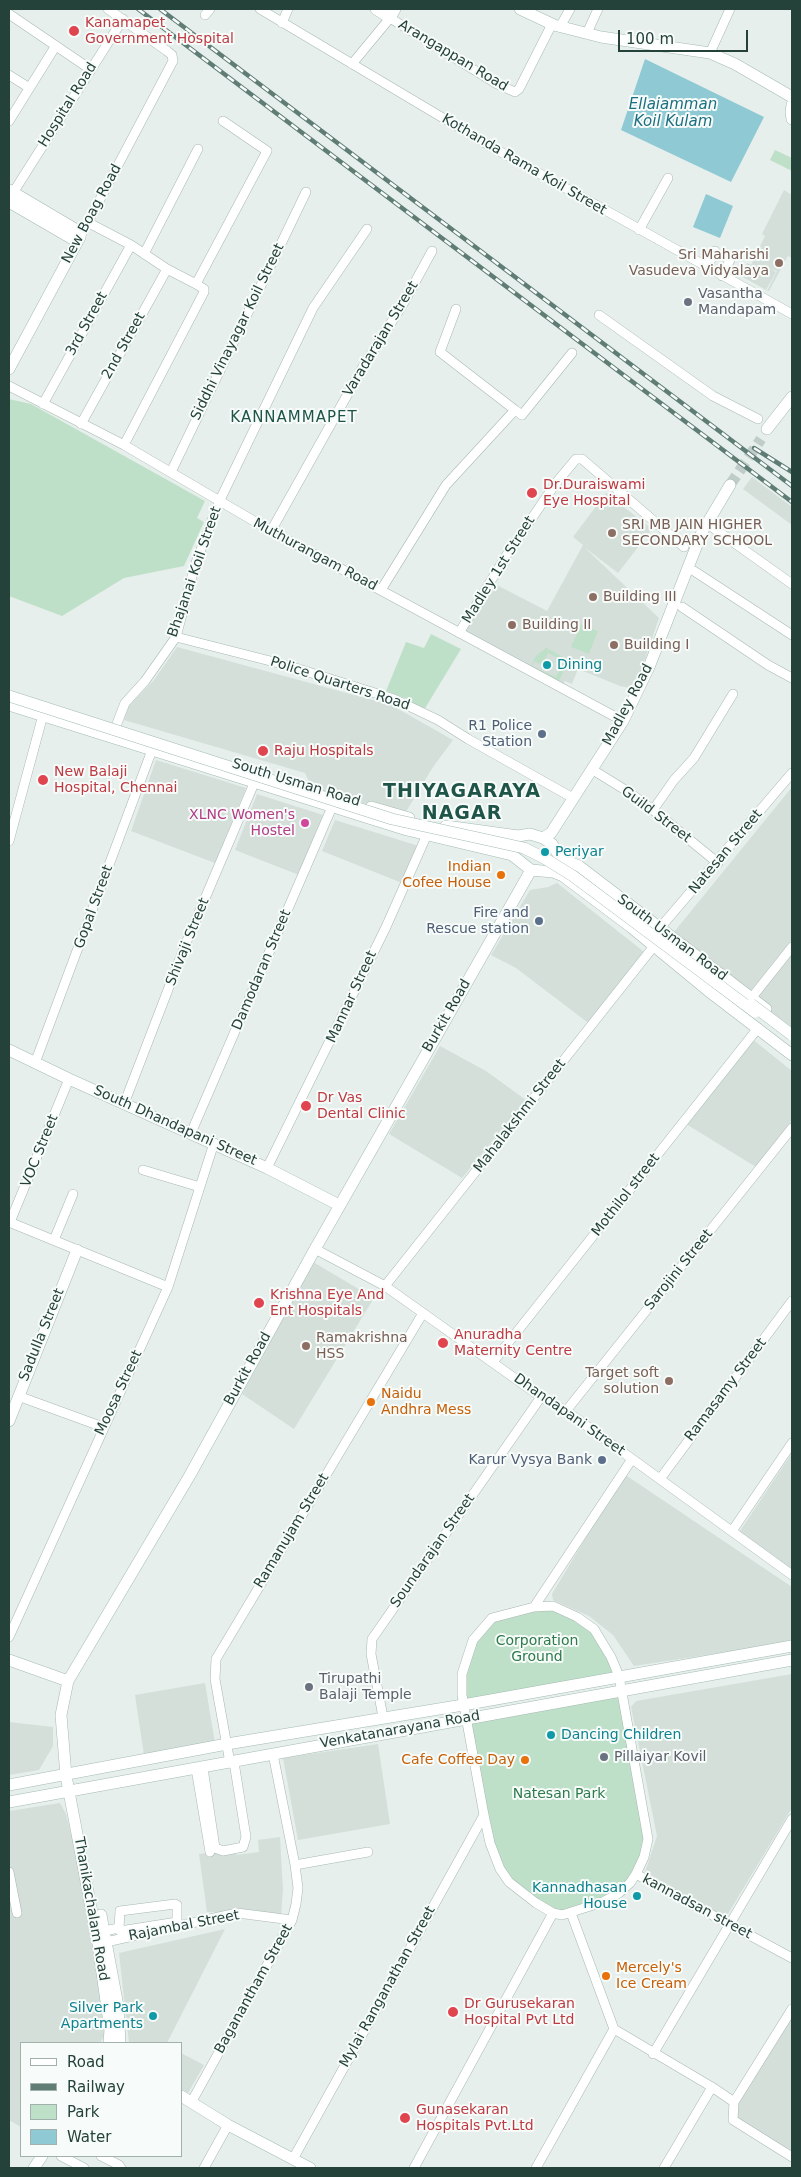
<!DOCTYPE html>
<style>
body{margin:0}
#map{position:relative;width:801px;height:2177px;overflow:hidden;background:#e6efeb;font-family:"DejaVu Sans",sans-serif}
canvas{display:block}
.frame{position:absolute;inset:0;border:10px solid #24423a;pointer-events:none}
.legend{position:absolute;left:20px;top:2042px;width:162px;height:115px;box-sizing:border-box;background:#f7fbf9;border:1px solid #a3b1ad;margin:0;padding:6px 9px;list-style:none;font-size:15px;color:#24423a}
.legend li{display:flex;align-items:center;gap:10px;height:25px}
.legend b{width:25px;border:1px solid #a3b1ad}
.scale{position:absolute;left:618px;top:30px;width:130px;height:22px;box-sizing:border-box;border:2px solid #24423a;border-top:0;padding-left:6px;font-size:15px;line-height:18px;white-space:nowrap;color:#24423a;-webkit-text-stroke:4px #f7fbf9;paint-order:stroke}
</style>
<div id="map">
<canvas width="801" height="2177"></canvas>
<div class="frame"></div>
<ul class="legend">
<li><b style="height:6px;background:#fff"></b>Road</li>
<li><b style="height:6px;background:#5f7d75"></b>Railway</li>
<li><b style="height:14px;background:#bfe0c8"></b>Park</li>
<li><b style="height:14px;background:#8ec9d4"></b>Water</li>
</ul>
<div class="scale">100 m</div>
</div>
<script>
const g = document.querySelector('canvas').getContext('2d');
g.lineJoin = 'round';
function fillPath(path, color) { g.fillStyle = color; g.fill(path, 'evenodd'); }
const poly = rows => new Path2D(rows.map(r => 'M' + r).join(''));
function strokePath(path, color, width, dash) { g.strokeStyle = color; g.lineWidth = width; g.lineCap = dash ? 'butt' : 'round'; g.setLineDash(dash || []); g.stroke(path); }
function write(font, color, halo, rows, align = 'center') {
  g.font = font + ' "DejaVu Sans",sans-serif'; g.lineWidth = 4; g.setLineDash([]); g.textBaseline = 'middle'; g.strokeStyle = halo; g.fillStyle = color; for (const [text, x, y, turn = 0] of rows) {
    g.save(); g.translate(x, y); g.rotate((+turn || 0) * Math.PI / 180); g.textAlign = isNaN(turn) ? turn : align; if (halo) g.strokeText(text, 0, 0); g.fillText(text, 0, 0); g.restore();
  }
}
const built = poly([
 [784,190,792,195,792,227,790,232,792,229,792,258,788,256,769,291,767,291,777,271,771,269,776,272,766,290,741,276,747,263,751,265,765,236,762,234],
 [752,477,792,507,792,525,743,489],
 [606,493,652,529,618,573,584,547,659,618,635,689,620,686,578,669,572,684,565,681,562,686,463,632,493,583,547,611,583,545,573,537],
 [177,647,391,705,453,740,433,767,404,815,312,788,305,773,124,720,128,707,154,680],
 [156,760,246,788,215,863,131,831],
 [792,787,792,939,746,997,670,937],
 [257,794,323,815,299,875,235,850],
 [335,820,419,846,402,883,322,851],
 [557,883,648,955,591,1025,516,968,491,955,530,890,548,887],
 [792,953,792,1032,752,1002],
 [751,1038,792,1071,792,1120,756,1167,686,1124],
 [440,1046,486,1071,526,1100,462,1178,389,1134],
 [313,1262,374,1298,294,1429,242,1394],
 [792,1453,792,1570,738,1534],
 [624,1474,792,1587,792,1642,634,1666,613,1635,589,1616,553,1600,552,1594],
 [792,1674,792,1808,726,1917,645,1872,657,1836,631,1707,636,1701],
 [205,1683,215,1743,144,1755,135,1695],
 [9,1722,53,1727,53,1746,39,1770,9,1775],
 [378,1744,390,1824,298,1840,283,1758],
 [60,1803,66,1814,90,1909,110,2026,100,2043,21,2043,21,2127,9,2120,9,1811],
 [280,1837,283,1890,281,1915,207,1912,199,1854,235,1849,236,1855,259,1852,258,1840],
 [225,1929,167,2043,129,2043,119,1953],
 [792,2009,792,2151,737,2119,740,2094],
 [181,2053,204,2065,188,2093,181,2089]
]);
const green = poly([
 [775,150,792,158,792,171,770,160],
 [9,399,31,404,205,501,197,518,204,522,184,566,124,578,62,616,9,596],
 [581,624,598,631,589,654,571,647],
 [431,634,461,649,424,710,405,698,386,691,406,642,424,648],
 [546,648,569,660,559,681,530,667,536,656],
 [548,653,564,661,556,677,532,666,534,661,542,665],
 [552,1608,592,1630,608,1657,615,1675,469,1703,465,1693,465,1672,475,1640,494,1619,534,1609],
 [618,1694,646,1839,634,1873,628,1882,603,1904,565,1916,548,1911,498,1867,470,1721]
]);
const water = poly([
 [645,59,764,117,731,182,621,130],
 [706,194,733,206,720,238,693,227]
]);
const secondaryTunnel = poly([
 [730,485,761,439]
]);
const street = poly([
 [260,9,490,146,792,314],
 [9,14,90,69],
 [205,15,210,9],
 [282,23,288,9],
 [560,27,570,9],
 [587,33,598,9],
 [710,53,730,9],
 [352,64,390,18,497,84,515,92,519,89,552,24],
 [9,75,28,87],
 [9,121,55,47],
 [11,196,123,19],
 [89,223,131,245,167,269,196,284],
 [639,230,668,178],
 [80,237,173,61,172,55,167,51,108,9],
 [144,254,198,149],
 [707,267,715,251],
 [722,276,730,260],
 [599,315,713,396,758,419],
 [9,386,124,445,271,531,623,721],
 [43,404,131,245],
 [515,410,522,415,572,353],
 [81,424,167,269],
 [124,445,204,292,204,289,196,284,267,151,223,121],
 [171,472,306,192],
 [712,527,792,584],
 [271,531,364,365,403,304,432,251],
 [694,571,792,635],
 [381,590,446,485,515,410,440,352,456,309],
 [682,607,768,665,792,678],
 [459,633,506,556,556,483,576,459,582,459,684,547],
 [176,637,286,665,394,699,438,720,468,739,573,798],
 [116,726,125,703,145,681,176,637,195,565,219,502,313,308,367,229],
 [593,770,627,791,653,810,718,863],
 [653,810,674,780,694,758,733,694],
 [9,841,43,715],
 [659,929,792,773],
 [749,1001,792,947],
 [35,1063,152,750],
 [124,1104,186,943,255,781],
 [191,1133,332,807],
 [267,1168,386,927,429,830],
 [143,1170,200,1187],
 [9,1222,168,1287],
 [10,1222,69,1079],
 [54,1240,73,1194],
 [315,1249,385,1286,541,1397,566,1411,792,1575],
 [385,1286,654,946],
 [493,1362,758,1028],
 [18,1396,103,1427],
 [566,1411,792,1128],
 [660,1479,792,1301],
 [732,1531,792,1443],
 [534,1607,632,1459],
 [9,1637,168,1287,214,1143],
 [383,1717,371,1654,372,1639,541,1397],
 [230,1763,215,1679,216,1659,423,1313],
 [203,1768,215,1848,223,1851,243,1847,246,1837,234,1762],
 [196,1769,210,1852],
 [295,1865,368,1852],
 [9,1872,17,1913],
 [636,1874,630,1883,619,1893,603,1902,562,1915,553,1913,536,1903,509,1882,500,1869,490,1843,484,1815,462,1695,462,1674,473,1640,492,1618,534,1607,553,1606,577,1617,594,1629,611,1657,619,1676,648,1839,644,1857,636,1874,792,1958],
 [571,1913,614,2029,712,2087,734,2102],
 [104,1931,119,1928,120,1931,177,1922,177,1905,175,1904,120,1911,119,1928],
 [106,1942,237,1913,292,1920],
 [653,2054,792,1819],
 [192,2101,292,1920,296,1904,298,1888,295,1865,273,1754],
 [734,2102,792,2009],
 [734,2102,733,2120,792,2157],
 [61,2156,84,2168],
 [101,2156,119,2165,121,2168],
 [293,2159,484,1815],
 [204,2168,228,2125],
 [414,2168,553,1913],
 [536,2168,614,2029],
 [664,2168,712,2087]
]);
const secondary = poly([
 [376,9,390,18,395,9],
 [520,9,554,25,601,37,710,53,735,64,792,97],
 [792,105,791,112,792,119],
 [9,190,75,229,80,237],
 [9,202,71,238,80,237],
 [9,369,80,237],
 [767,429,792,397],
 [9,705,407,830,512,855,531,870,553,872,563,876,631,927,711,993,792,1055],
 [371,807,409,818],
 [446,826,518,836,530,834,543,838,552,844,561,859,579,866,766,1009],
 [543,838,551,833,623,721,649,667,702,532,730,485],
 [9,1050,69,1079,267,1168,339,1205],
 [9,1421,77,1250],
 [9,1660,68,1681],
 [9,1785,227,1744,463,1705,792,1646],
 [9,1802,792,1660],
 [101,1915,118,2006,120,2043],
 [109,2043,110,2030,98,1944,66,1776,61,1715,68,1681,190,1475,315,1249,531,870],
 [181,2096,228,2125,310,2168],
 [34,2168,42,2156]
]);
const rail = poly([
 [138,9,792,502],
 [160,9,792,486],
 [754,448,792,472]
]);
const secondaryBridge = poly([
 [9,696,392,819,524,848,544,858,573,876,755,1012],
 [751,1004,792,1035]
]);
const markers = [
 [74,31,6,"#e0444e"],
 [779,263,5,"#8d6e63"],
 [688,302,5,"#6b7280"],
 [532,493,6,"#e0444e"],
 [612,533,5,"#8d6e63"],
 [593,597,5,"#8d6e63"],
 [512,625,5,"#8d6e63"],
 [614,645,5,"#8d6e63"],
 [547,665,5,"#0f9aa8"],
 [542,734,5,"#5c6f8a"],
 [263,751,6,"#e0444e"],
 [43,780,6,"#e0444e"],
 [305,823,5,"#d1479c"],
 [545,852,5,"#0f9aa8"],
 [501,875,5,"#e8710a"],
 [539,921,5,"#5c6f8a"],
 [306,1106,6,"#e0444e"],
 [259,1303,6,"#e0444e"],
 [443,1343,6,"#e0444e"],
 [306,1346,5,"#8d6e63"],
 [669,1381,5,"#8d6e63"],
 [371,1402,5,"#e8710a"],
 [602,1460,5,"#5c6f8a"],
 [309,1687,5,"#6b7280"],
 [551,1735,5,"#0f9aa8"],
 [604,1757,5,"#6b7280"],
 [525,1760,5,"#e8710a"],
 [637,1896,5,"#0f9aa8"],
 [606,1976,5,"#e8710a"],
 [453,2012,6,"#e0444e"],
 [153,2016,5,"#0f9aa8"],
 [405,2118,6,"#e0444e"]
];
const healthNames = [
 ["Kanamapet",85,23],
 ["Government Hospital",85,39],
 ["Dr.Duraiswami",543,485],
 ["Eye Hospital",543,501],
 ["Raju Hospitals",274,751],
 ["New Balaji",54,772],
 ["Hospital, Chennai",54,788],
 ["Dr Vas",317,1098],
 ["Dental Clinic",317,1114],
 ["Krishna Eye And",270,1295],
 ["Ent Hospitals",270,1311],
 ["Anuradha",454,1335],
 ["Maternity Centre",454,1351],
 ["Dr Gurusekaran",464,2004],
 ["Hospital Pvt Ltd",464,2020],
 ["Gunasekaran",416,2110],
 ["Hospitals Pvt.Ltd",416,2126]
];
const streetNames = [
 ["Arangappan Road",453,56,31],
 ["Hospital Road",68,105,-58],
 ["Kothanda Rama Koil Street",524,165,30],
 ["New Boag Road",92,214,-62],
 ["3rd Street",87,324,-61],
 ["Siddhi Vinayagar Koil Street",238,332,-64],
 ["Varadarajan Street",381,339,-59],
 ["2nd Street",124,346,-61],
 ["Muthurangam Road",315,555,28],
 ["Madley 1st Street",499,570,-58],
 ["Bhajanai Koil Street",195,572,-71],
 ["Police Quarters Road",340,684,18],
 ["Madley Road",628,705,-62],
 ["South Usman Road",296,783,17],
 ["Guild Street",656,815,37],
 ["Natesan Street",726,852,-50],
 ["Gopal Street",94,907,-70],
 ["South Usman Road",672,938,37],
 ["Shivaji Street",188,942,-68],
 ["Damodaran Street",262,970,-67],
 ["Mannar Street",352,997,-65],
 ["Burkit Road",447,1016,-60],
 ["Mahalakshmi Street",520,1116,-52],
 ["South Dhandapani Street",175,1126,24],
 ["VOC Street",40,1151,-68],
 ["Mothilol street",626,1195,-52],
 ["Sarojini Street",679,1270,-51],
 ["Sadulla Street",42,1335,-68],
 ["Burkit Road",248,1369,-61],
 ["Ramasamy Street",726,1390,-53],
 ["Moosa Street",119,1393,-65],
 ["Dhandapani Street",569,1415,35],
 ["Ramanujam Street",292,1531,-59],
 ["Soundarajan Street",433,1551,-55],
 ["Venkatanarayana Road",400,1730,-10],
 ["kannadsan street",697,1907,28],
 ["Thanikachalam Road",91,1909,80],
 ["Rajambal Street",184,1926,-11],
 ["Mylai Ranganathan Street",388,1987,-61],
 ["Baganantham Street",254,1989,-61]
];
const educationNames = [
 ["Sri Maharishi",769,255,"right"],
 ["Vasudeva Vidyalaya",769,271,"right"],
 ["SRI MB JAIN HIGHER",622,525],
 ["SECONDARY SCHOOL",622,541],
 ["Building III",603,597],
 ["Building II",522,625],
 ["Building I",624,645],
 ["Ramakrishna",316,1338],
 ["HSS",316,1354],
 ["Target soft",659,1373,"right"],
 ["solution",659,1389,"right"]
];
const worshipNames = [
 ["Vasantha",698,294],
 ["Mandapam",698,310],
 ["Tirupathi",319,1679],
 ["Balaji Temple",319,1695],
 ["Pillaiyar Kovil",614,1757]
];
const cultureNames = [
 ["Dining",557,665],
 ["Periyar",555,852],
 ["Dancing Children",561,1735],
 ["Kannadhasan",627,1888,"right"],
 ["House",627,1904,"right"],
 ["Silver Park",143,2008,"right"],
 ["Apartments",143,2024,"right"]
];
const serviceNames = [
 ["R1 Police",532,726],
 ["Station",532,742],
 ["Fire and",529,913],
 ["Rescue station",529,929],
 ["Karur Vysya Bank",592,1460]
];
const hotelNames = [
 ["XLNC Women's",295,815],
 ["Hostel",295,831]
];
const foodNames = [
 ["Indian",491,867],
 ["Cofee House",491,883],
 ["Naidu",381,1394,"left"],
 ["Andhra Mess",381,1410,"left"],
 ["Cafe Coffee Day",515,1760],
 ["Mercely's",616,1968,"left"],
 ["Ice Cream",616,1984,"left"]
];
const parkNames = [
 ["Corporation",537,1641],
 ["Ground",537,1657],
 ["Natesan Park",559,1794]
];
const waterNames = [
 ["Ellaiamman",673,105],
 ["Koil Kulam",673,122]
];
const neighbourhoodNames = [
 ["KANNAMMAPET",294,418]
];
const districtNames = [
 ["THIYAGARAYA",462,792],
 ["NAGAR",462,814]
];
fillPath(built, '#d4dfda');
fillPath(green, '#bfe0c8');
fillPath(water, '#8ec9d4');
strokePath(secondaryTunnel, '#bfccc8', 11, [11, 5.5]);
strokePath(street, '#a8b8b2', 10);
strokePath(secondary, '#a4bbb3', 12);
strokePath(street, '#fff', 9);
strokePath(secondary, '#fff', 11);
strokePath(rail, '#5f7d75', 4.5);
strokePath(rail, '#f7fbf9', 2.5, [8]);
strokePath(secondaryBridge, '#a4bbb3', 12, []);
strokePath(secondaryBridge, '#fff', 11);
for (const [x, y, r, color] of markers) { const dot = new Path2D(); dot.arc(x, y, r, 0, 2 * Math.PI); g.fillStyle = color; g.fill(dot); strokePath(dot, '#f7fbf9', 2); }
write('14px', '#be3a42', '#f7fbf9', healthNames, 'left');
write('14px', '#24423a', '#f7fbf9', streetNames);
write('14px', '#785e54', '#f7fbf9', educationNames, 'left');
write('14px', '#5b616d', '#f7fbf9', worshipNames, 'left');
write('14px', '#0d838f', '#f7fbf9', cultureNames, 'left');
write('14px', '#4e5e75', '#f7fbf9', serviceNames, 'right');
write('14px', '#b23c85', '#f7fbf9', hotelNames, 'right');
write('14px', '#c56008', '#f7fbf9', foodNames, 'right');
write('14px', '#2d7a4b', '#f7fbf9', parkNames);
write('italic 15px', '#1c6f80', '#f7fbf9', waterNames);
g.letterSpacing = '1px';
write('15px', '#1f5548', '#f7fbf9', neighbourhoodNames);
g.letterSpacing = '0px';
g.letterSpacing = '1px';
write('bold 19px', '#1f5548', '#f7fbf9', districtNames);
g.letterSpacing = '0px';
</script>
